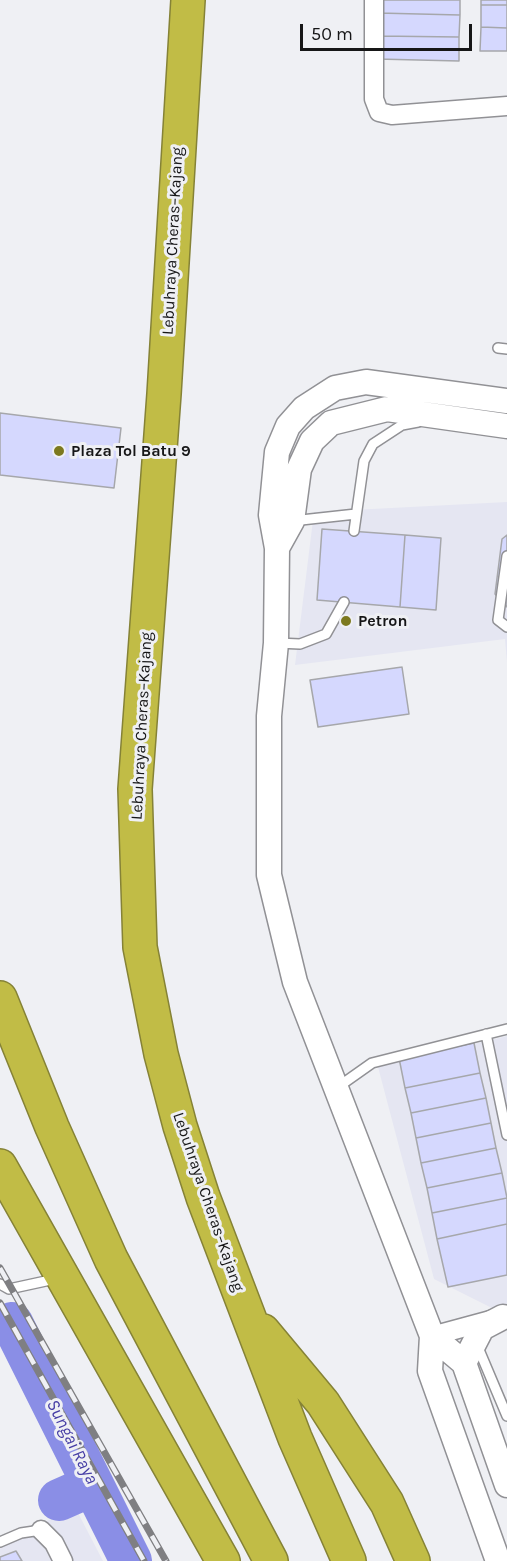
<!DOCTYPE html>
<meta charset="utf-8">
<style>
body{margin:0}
#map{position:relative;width:507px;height:1561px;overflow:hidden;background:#eff0f4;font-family:Karla,sans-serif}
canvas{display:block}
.scale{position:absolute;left:300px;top:24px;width:172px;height:27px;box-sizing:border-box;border:3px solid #161617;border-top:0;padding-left:8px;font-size:18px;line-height:21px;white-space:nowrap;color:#161617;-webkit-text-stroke:4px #eff0f4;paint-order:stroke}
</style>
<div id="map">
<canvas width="507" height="1561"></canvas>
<div class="scale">50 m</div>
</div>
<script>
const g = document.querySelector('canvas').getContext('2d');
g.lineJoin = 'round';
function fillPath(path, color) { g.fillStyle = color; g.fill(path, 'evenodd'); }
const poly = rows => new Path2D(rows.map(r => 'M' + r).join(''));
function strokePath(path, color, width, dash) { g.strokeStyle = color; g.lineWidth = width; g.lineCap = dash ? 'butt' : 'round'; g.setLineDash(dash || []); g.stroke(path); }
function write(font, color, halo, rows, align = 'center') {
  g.font = font + ' Karla,sans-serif'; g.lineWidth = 6; g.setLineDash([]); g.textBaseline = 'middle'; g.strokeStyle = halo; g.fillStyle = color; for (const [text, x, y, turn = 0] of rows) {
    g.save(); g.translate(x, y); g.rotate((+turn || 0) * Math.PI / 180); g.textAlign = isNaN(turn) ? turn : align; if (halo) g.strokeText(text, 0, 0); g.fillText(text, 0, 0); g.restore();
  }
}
const built = poly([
 [507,502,507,662,505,639,295,665,314,512],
 [507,1036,507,1304,492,1308,434,1279,378,1067],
 [76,1509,103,1561,0,1561,0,1540]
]);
const river = poly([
 [12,1323,131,1561],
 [59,1500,93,1485]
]);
const building = poly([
 [378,0,460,0,460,15,378,13,378,0],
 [481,0,507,0,507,5,481,5,481,0],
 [481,5,507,5,507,28,481,27,481,5],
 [378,13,460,15,459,37,377,36,378,13],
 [481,27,507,28,507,51,480,51,481,27],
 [377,36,459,37,459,61,377,59,377,36],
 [0,413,121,428,114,488,0,475,0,413],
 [322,529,405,535,400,607,317,600,322,529],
 [405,535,441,538,436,610,400,607,405,535],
 [507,535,507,607,495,594,502,539,507,535],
 [402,667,409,714,318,727,310,680,402,667],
 [474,1043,480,1073,405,1088,399,1058,474,1043],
 [480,1073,486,1098,411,1113,405,1088,480,1073],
 [486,1098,491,1123,416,1138,411,1113,486,1098],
 [491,1123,496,1148,421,1163,416,1138,491,1123],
 [496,1148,502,1173,427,1188,421,1163,496,1148],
 [502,1173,507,1198,432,1213,427,1188,502,1173],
 [507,1198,507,1224,437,1239,432,1213,507,1198],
 [507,1224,507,1275,448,1287,437,1239,507,1224],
 [16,1551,22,1561,0,1561,0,1557,16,1551]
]);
const service = poly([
 [498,348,507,349],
 [292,521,356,514],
 [354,531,364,461,373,444,402,425,418,422],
 [507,556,498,620,507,627],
 [278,643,300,644,326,634,344,602],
 [486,1034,507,1135],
 [338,1087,372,1063,507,1029],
 [0,1284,9,1289,55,1279],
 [477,1345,507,1416],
 [0,1542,21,1533,41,1530]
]);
const minor = poly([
 [374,0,374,99,379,112,392,115,507,106],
 [432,1336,491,1320],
 [41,1530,54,1543,63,1561]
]);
const tertiary = poly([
 [277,548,292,521,299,469,312,441,331,423,387,409,507,426],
 [432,1336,464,1363,507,1485],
 [464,1363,482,1328,503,1317],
 [498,1561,430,1371,432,1336,295,982,269,875,269,716,276,643,277,548,271,515,277,452,288,426,304,408,335,388,366,382,507,401]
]);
const motorway = poly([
 [188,0,164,394,135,789,140,947,161,1054,180,1126,203,1197,295,1438,349,1561],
 [0,998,52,1127,111,1259,271,1561],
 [0,1166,223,1561],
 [263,1331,323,1403,387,1503,413,1561]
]);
const rail = poly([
 [0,1268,166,1561],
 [0,1303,144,1561]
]);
const markers = [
 [59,451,6,"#7c791f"],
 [346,621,6,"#7c791f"]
];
const streetNames = [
 ["Lebuhraya Cheras–Kajang",173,241,-87],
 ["Lebuhraya Cheras–Kajang",142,726,-87],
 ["Lebuhraya Cheras–Kajang",208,1202,71]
];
const poiNames = [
 ["Plaza Tol Batu 9",71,451],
 ["Petron",358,621]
];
const waterNames = [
 ["Sungai Raya",72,1442,63]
];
fillPath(built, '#e5e6f2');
strokePath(river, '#8a8ee6', 42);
fillPath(building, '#d5d8fe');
strokePath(building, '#a6a7ab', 1.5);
strokePath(service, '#919195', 12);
strokePath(minor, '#919195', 21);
strokePath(tertiary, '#919195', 27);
strokePath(motorway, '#858236', 36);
strokePath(service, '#fff', 9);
strokePath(minor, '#fff', 18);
strokePath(tertiary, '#fff', 24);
strokePath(motorway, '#c1bc46', 33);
strokePath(rail, '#7f7f82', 7);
strokePath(rail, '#eff0f4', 4.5, [14]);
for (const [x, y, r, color] of markers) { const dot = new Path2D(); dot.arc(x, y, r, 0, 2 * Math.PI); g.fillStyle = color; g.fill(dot); strokePath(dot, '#eff0f4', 2); }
write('16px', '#161617', '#eff0f4', streetNames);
write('bold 16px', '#161617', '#eff0f4', poiNames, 'left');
write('italic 18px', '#463ea5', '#eff0f4', waterNames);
</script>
